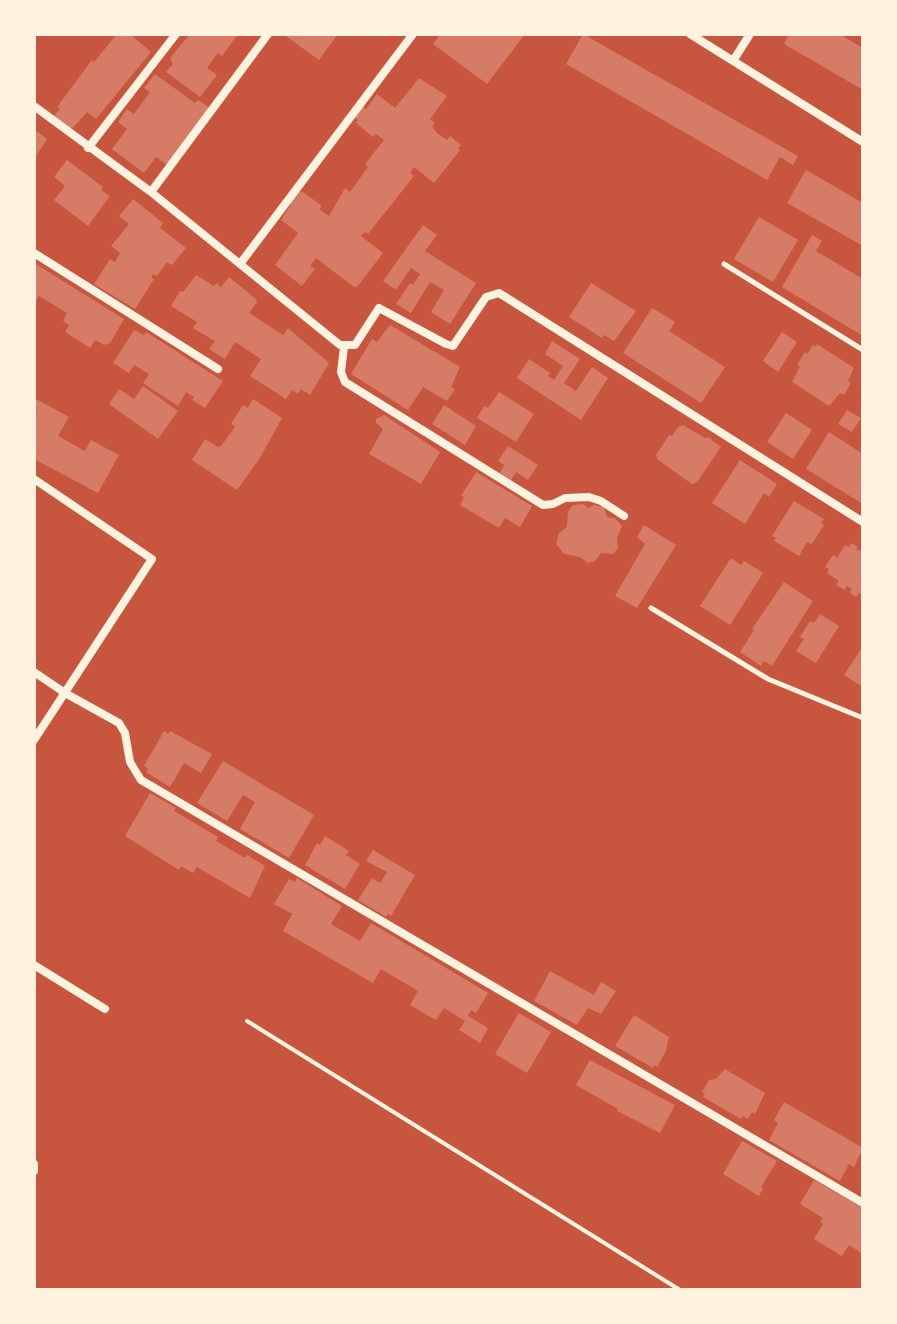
<!DOCTYPE html>
<style>
body{margin:0}
#map{position:relative;width:897px;height:1324px;overflow:hidden;background:#c8553d;font-family:"Asap Condensed",sans-serif}
canvas{display:block}
.frame{position:absolute;inset:0;border:36px solid #fff3e0;pointer-events:none}
</style>
<div id="map">
<canvas width="897" height="1324"></canvas>
<div class="frame"></div>
</div>
<script>
const g = document.querySelector('canvas').getContext('2d');
g.lineJoin = 'round';
function fillPath(path, color) { g.fillStyle = color; g.fill(path, 'evenodd'); }
const poly = rows => new Path2D(rows.map(r => 'M' + r).join(''));
function strokePath(path, color, width, dash) { g.strokeStyle = color; g.lineWidth = width; g.lineCap = dash ? 'butt' : 'round'; g.setLineDash(dash || []); g.stroke(path); }
const building = poly([
 [117,34,130,34,151,52,96,119,87,112,71,130,54,116,60,109,57,107,92,60,94,62],
 [190,34,238,34,222,56,218,53,207,68,217,75,200,97,166,72,173,64,170,58],
 [283,34,338,34,319,60],
 [440,34,525,34,487,84,433,44],
 [583,34,798,156,793,165,780,157,767,180,566,64],
 [789,34,839,34,863,48,863,90,784,44],
 [155,74,195,103,198,100,209,107,167,165,156,157,144,173,112,149,127,129,118,122,127,109,134,114,150,92,144,88],
 [419,78,447,96,430,119,435,123,432,126,437,133,447,140,450,136,461,145,458,149,460,150,434,183,414,167,410,173,414,176,368,234,365,232,361,236,383,253,358,286,354,287,316,258,310,266,315,269,302,286,275,265,298,233,281,220,291,204,289,203,298,191,303,192,322,206,319,209,329,216,345,188,350,192,368,167,365,164,384,140,376,134,373,137,356,123,358,120,354,117,362,106,366,109,377,94,395,108],
 [34,129,47,139,34,159],
 [67,160,103,187,101,190,110,196,88,226,54,200,65,186,54,177],
 [806,170,863,203,863,246,787,203],
 [133,199,163,223,160,228,186,248,172,265,167,262,157,276,153,274,151,277,154,279,135,309,94,284,110,259,115,262,120,253,111,246,129,224,119,216],
 [759,217,798,240,773,282,734,259],
 [423,225,437,235,425,251,476,283,450,324,431,312,444,290,430,282,411,313,396,304,410,283,413,285,420,274,411,268,396,290,383,281],
 [812,235,822,241,816,251,863,279,863,336,782,287],
 [34,263,124,319,110,343,104,345,95,340,90,348,65,332,69,325,63,321,67,313,39,296,34,305],
 [196,275,214,286,216,283,221,287,229,277,256,299,257,302,249,313,283,335,288,328,329,363,310,395,301,389,298,394,292,390,286,399,250,376,261,359,235,342,225,359,209,349,215,341,193,328,197,322,171,306,180,291,183,292],
 [591,283,636,311,614,341,604,335,602,338,569,317],
 [652,308,675,322,669,331,725,367,701,403,623,353],
 [390,325,460,367,451,387,455,389,447,401,423,387,408,410,351,374,372,339,377,342],
 [134,330,144,335,146,332,223,381,205,408,192,400,194,397,186,392,178,406,143,383,149,374,134,365,129,373,113,363],
 [782,332,797,342,778,372,763,361],
 [552,341,580,359,564,383,576,391,592,367,608,378,581,420,517,378,529,359,550,373,548,376,554,380,563,366,545,354],
 [817,344,854,368,848,381,851,383,844,395,840,393,829,406,792,382,800,366,797,365,805,352,807,354,813,345,816,347],
 [143,386,178,411,158,439,109,404,119,389,134,399],
 [499,392,534,414,516,442,477,418,484,406,488,408],
 [34,398,69,417,58,436,85,451,91,440,119,455,98,493,34,459,34,419,37,414,34,412],
 [253,399,282,418,260,458,237,490,192,460,205,439,218,447,221,446,235,427,231,424,243,405,248,408],
 [444,405,476,426,465,445,432,424],
 [847,410,861,418,852,432,838,424],
 [786,413,812,430,793,459,767,442],
 [384,415,440,452,421,484,369,454,383,429,376,423,376,419],
 [683,425,705,438,708,437,721,447,697,482,692,484,658,460,656,455,669,435,672,436,678,427],
 [829,432,863,454,863,504,806,469],
 [508,446,538,465,528,480,516,472,511,480,500,473,504,465,498,461],
 [740,460,777,484,769,497,764,493,745,524,712,503],
 [476,472,532,506,520,527,505,518,499,528,460,505,464,497,461,496],
 [794,501,824,519,821,523,824,525,812,544,807,542,799,556,774,541,776,538,772,536],
 [583,504,589,508,593,505,604,507,607,517,615,518,622,526,617,538,618,548,613,554,601,553,595,561,588,563,580,557,564,554,556,544,559,533,567,527,568,512,573,505],
 [644,525,676,545,637,608,615,596,645,544,637,537],
 [851,543,858,547,856,550,863,551,863,601,860,599,862,595,859,593,856,597,850,593,852,589,847,586,845,590,836,585,839,581,827,573,829,569,825,567,833,555,837,558,845,545,849,547],
 [731,558,741,565,744,561,763,573,730,625,700,606],
 [784,582,813,601,772,666,764,661,761,666,740,652,754,630,752,629],
 [820,614,839,626,816,663,796,651,804,639,800,637,810,621,814,623],
 [863,646,863,684,861,686,844,675],
 [164,731,168,734,170,731,212,754,201,773,184,763,170,787,146,772,148,769,144,766],
 [223,761,314,815,289,858,240,829,255,802,243,795,227,821,197,803],
 [150,793,176,808,174,811,218,837,216,841,245,858,247,855,265,866,250,898,197,867,193,873,181,866,179,870,125,836],
 [325,836,349,851,346,855,360,864,345,889,305,865,317,843,320,845],
 [373,850,415,875,391,916,388,914,386,917,358,900,372,878,380,883,387,872,366,861],
 [297,878,342,906,331,924,360,941,371,923,488,993,476,1013,471,1010,468,1016,488,1028,480,1043,459,1030,465,1021,444,1008,436,1020,410,1005,418,991,381,969,373,983,283,931,292,914,274,904,289,879,295,882],
 [550,971,594,995,601,982,616,991,601,1014,588,1008,577,1025,534,1001],
 [519,1013,551,1032,527,1073,495,1054],
 [634,1015,669,1037,666,1051,657,1067,654,1065,653,1068,615,1046],
 [590,1060,675,1105,660,1133,617,1111,618,1109,576,1085],
 [725,1069,765,1093,755,1114,752,1112,748,1119,743,1116,741,1119,703,1097,705,1094,702,1092,709,1080,716,1079],
 [784,1102,863,1148,854,1167,849,1164,840,1181,769,1140,778,1123,774,1120],
 [742,1141,777,1161,761,1187,763,1188,759,1196,723,1174],
 [814,1180,863,1208,863,1254,849,1245,842,1256,814,1239,823,1224,820,1222,823,1218,800,1204]
]);
const path = poly([
 [247,1021,680,1290]
]);
const service = poly([
 [724,264,863,350],
 [651,608,768,679,863,718]
]);
const minor = poly([
 [690,34,863,142],
 [733,61,750,34],
 [34,106,151,192,340,345,355,345,379,308,446,344,453,346,486,297,499,293,863,522],
 [88,148,176,34],
 [151,192,268,34],
 [34,253,218,369],
 [240,264,413,34],
 [344,347,341,372,345,382,543,505,553,504,565,498,589,497,601,501,624,516],
 [34,479,152,559,34,740],
 [34,672,65,693,119,723,125,733,130,762,141,780,863,1203],
 [34,965,105,1009],
 [34,1164,34,1171]
]);
fillPath(building, '#d67c66');
strokePath(path, '#fff3e0', 4);
strokePath(service, '#fff3e0', 5);
strokePath(minor, '#fff3e0', 8);
</script>
